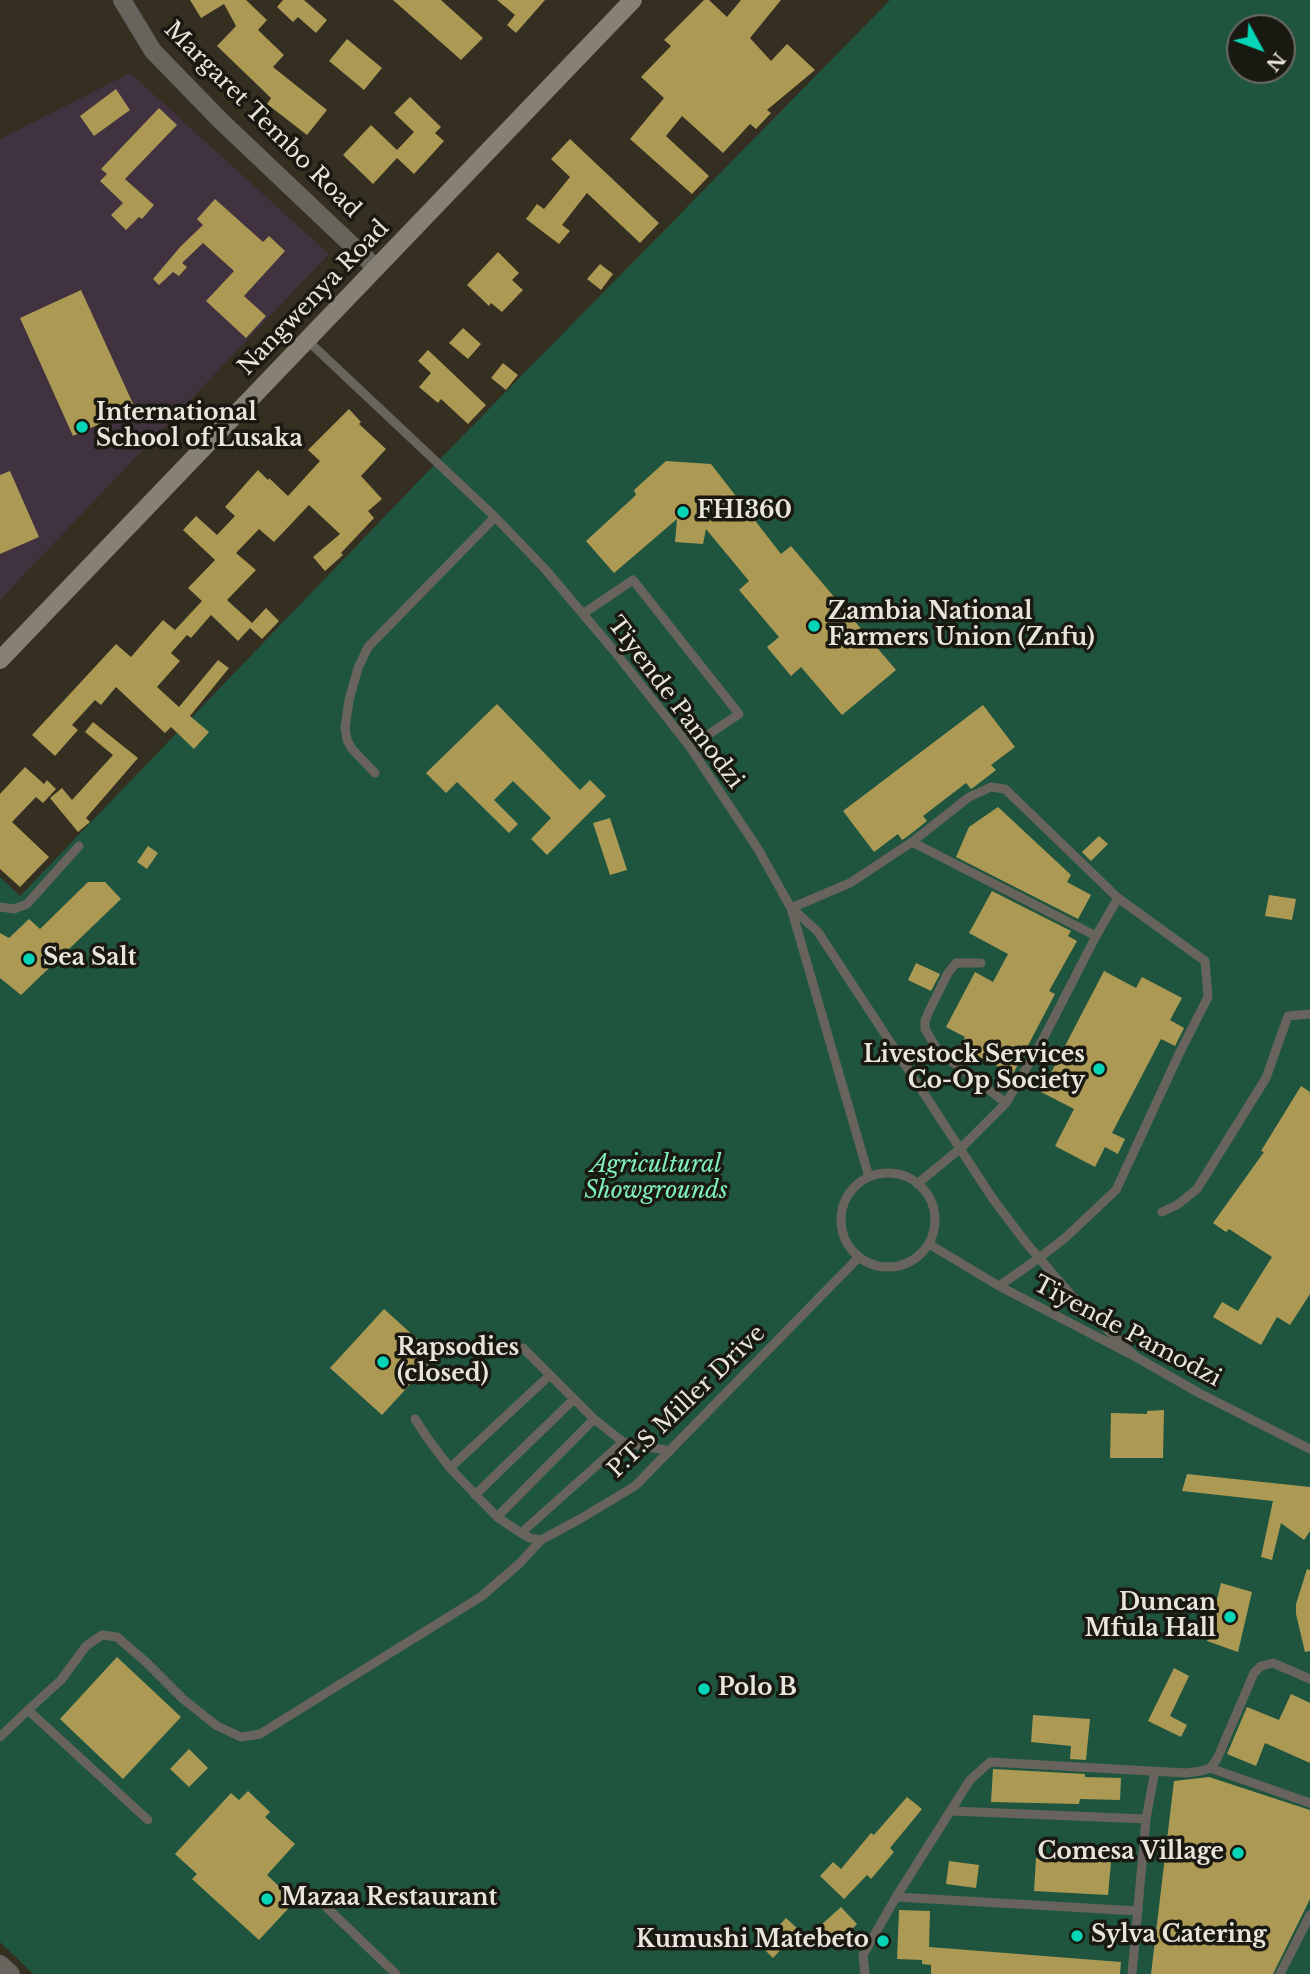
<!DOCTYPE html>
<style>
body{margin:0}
#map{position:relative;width:1310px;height:1974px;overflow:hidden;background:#342f20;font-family:"Libre Baskerville",serif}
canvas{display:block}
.north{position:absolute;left:1226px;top:14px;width:70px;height:70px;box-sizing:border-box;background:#191811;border:2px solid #6c6a62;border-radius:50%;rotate:131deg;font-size:19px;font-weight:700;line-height:28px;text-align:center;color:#e8e6dc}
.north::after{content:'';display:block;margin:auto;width:24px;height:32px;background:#03d5b6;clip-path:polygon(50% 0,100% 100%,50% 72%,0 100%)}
</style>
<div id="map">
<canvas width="1310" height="1974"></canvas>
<div class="north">N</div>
</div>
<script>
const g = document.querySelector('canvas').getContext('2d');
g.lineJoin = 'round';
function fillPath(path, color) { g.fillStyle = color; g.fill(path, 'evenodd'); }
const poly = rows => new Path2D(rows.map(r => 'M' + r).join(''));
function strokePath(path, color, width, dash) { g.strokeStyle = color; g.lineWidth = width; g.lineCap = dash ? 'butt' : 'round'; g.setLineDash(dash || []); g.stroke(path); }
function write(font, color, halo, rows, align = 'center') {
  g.font = font + ' "Libre Baskerville",serif'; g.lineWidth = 7; g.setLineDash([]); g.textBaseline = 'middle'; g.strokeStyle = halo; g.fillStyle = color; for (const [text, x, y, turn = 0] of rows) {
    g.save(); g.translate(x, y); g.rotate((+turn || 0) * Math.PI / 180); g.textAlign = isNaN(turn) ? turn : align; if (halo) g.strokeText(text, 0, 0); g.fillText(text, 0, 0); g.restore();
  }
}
const education = poly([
 [130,73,329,254,0,600,0,139]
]);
const green = poly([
 [890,0,1310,0,1310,1974,33,1974,0,1942,0,877,20,896,437,462],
 [1240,28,1282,28,1282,70,1240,70]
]);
const building = poly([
 [190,0,246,0,267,20,258,30,284,55,273,67,327,110,307,135,267,104,271,98,217,46,236,26,224,4,201,18],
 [283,0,304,0,327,20,316,33,298,17,293,22,277,7],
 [393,0,441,0,483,38,461,60],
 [497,0,545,0,516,33,507,25,515,15],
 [704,0,709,0,727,17,741,0,781,0,750,38,771,61,787,44,815,70,767,110,771,113,756,129,750,124,723,153,682,116,666,136,709,176,692,194,630,139,664,98,641,77,671,46,664,40],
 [347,39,382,68,364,90,329,61],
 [116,89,130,110,94,136,80,116],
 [410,97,441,127,435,133,444,141,414,174,397,158,373,184,343,155,371,125,397,150,414,132,394,113],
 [159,108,177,125,125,179,154,205,142,219,139,217,126,230,111,215,123,203,100,181,107,174,101,169],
 [570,139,659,223,640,243,587,193,562,225,570,231,559,244,526,219,537,204,544,209,570,177,551,159],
 [215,199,263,242,269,236,285,251,244,296,266,316,246,338,206,301,234,271,203,243,182,263,187,267,179,276,173,272,159,285,153,279,181,246,203,225,197,219],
 [498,252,519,273,512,280,523,290,502,312,491,303,489,306,467,285],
 [600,264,613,274,601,290,587,279],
 [81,290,135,408,73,436,20,318],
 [463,328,481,344,468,359,449,343],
 [428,350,486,405,468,424,441,399,438,403,419,387,431,373,418,361],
 [503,363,518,375,506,390,491,378],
 [349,409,361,422,359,424,386,449,361,476,382,499,368,511,374,518,341,553,343,555,325,571,313,557,340,534,309,505,274,542,259,529,236,553,256,570,227,600,252,623,266,608,279,621,262,639,250,628,238,641,211,615,191,638,187,635,171,653,180,661,157,687,179,707,218,660,229,668,190,716,209,732,194,749,171,727,165,733,116,687,101,705,95,700,72,725,78,730,55,756,32,735,116,644,131,657,163,620,175,630,202,601,188,588,215,560,183,530,196,516,217,535,235,516,225,507,258,470,268,480,269,478,288,496,320,461,308,450],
 [666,461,711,464,781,554,791,546,896,670,842,715,801,667,791,676,767,647,779,637,739,590,749,581,706,529,703,544,675,542,677,519,614,573,586,541,636,495,634,490],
 [10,471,39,537,0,554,0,475],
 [497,704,580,790,590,780,606,796,547,855,531,839,551,818,513,781,494,800,518,824,509,833,457,782,446,793,426,773],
 [983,705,1015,747,991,765,996,770,974,787,971,789,966,783,923,816,927,821,908,836,902,840,898,834,874,852,843,811],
 [93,722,138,758,86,818,90,822,78,832,50,798,62,788,72,800,113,755,85,732],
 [25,767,44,784,47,780,56,789,43,803,36,797,12,822,49,857,20,887,0,869,0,794],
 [998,807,1071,875,1067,882,1091,895,1078,919,956,857,969,827],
 [610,818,627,870,610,875,593,823],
 [1099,836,1108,844,1091,861,1082,852],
 [148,846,158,853,147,869,137,862],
 [88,882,105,882,121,899,21,995,0,978,0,933,9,938,29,919,40,929],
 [992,891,1071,931,1068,936,1077,941,1049,991,1055,994,1013,1074,960,1047,965,1037,946,1027,975,972,993,982,1008,954,969,933],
 [1269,895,1296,899,1292,920,1265,916],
 [916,963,940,974,931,991,908,980],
 [1104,971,1136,988,1142,977,1182,998,1170,1020,1184,1028,1175,1046,1161,1039,1112,1133,1125,1139,1118,1154,1105,1147,1095,1167,1055,1146,1074,1109,1041,1092],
 [1301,1086,1310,1092,1310,1294,1290,1325,1277,1317,1261,1345,1213,1317,1222,1302,1238,1311,1272,1257,1229,1229,1226,1232,1213,1223,1264,1152,1261,1151],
 [384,1309,436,1356,382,1415,330,1368],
 [1164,1410,1163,1458,1110,1458,1111,1413,1147,1414,1147,1411],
 [1187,1474,1310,1487,1310,1531,1304,1540,1281,1523,1272,1560,1261,1557,1273,1501,1182,1491],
 [1307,1569,1310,1570,1310,1651,1305,1652,1296,1614,1296,1604],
 [1221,1583,1252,1592,1238,1652,1207,1641],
 [117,1657,181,1717,123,1779,60,1719],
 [1174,1668,1189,1676,1170,1716,1187,1725,1181,1737,1148,1721],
 [1291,1694,1310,1703,1310,1763,1265,1743,1256,1766,1227,1754,1247,1707,1279,1720],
 [1033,1715,1090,1719,1086,1760,1070,1759,1071,1746,1031,1742],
 [189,1749,208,1768,189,1787,170,1769],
 [993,1769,1085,1774,1085,1777,1121,1778,1120,1800,1080,1799,1079,1804,991,1802],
 [1209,1777,1310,1810,1310,1899,1273,1974,1151,1974,1174,1781],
 [248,1791,270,1812,265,1817,295,1844,267,1875,285,1892,288,1889,298,1898,259,1940,192,1879,197,1874,175,1854,231,1793,239,1800],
 [907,1797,922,1809,890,1848,894,1852,871,1879,867,1875,844,1899,820,1876,833,1862,841,1869,871,1833,874,1835],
 [1036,1858,1111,1862,1108,1895,1034,1891],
 [949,1861,979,1865,976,1888,946,1884],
 [841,1907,857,1924,837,1944,820,1926],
 [899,1910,930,1911,929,1947,1121,1962,1120,1974,931,1974,931,1965,922,1964,922,1960,897,1959],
 [786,1918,799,1930,773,1958,761,1946]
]);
const service = poly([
 [308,341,495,517,545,569,615,652,690,747,758,849,791,908,869,1177],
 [584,613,633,580,739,714,690,747],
 [375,773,352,749,347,740,345,728,349,700,358,668,368,647,495,517],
 [912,842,1096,936],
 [0,907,14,909,27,904,79,846],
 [791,908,850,883,912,842,969,797,991,787,1005,789,1118,898,1205,961,1208,997,1179,1054,1116,1190,1065,1238,1039,1258,999,1286],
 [793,909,818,932,993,1199,1027,1244,1072,1296,1136,1357],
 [981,963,956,963,948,973,929,1011,925,1021,925,1029,938,1051,1006,1103],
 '841 1220a47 47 0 1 1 94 0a47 47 0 1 1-94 0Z',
 [917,1184,961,1148,1006,1103,1042,1041,1096,936,1118,898],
 [1162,1212,1177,1205,1197,1189,1266,1078,1288,1016,1310,1014],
 [929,1244,999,1286,1136,1357,1199,1393,1310,1449],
 [523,1348,594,1419,623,1442,670,1451],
 [415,1419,428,1439,450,1468,497,1517,521,1533,530,1538,541,1540,580,1519,635,1486,859,1257],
 [450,1468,550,1375],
 [475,1495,574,1399],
 [497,1517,594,1419],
 [521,1533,623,1442],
 [28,1710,61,1680,86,1646,102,1635,117,1637,146,1662,183,1699,217,1726,241,1737,260,1734,482,1596,520,1563,541,1540],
 [0,1737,28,1710,148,1820],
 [1210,1768,1310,1803],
 [952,1811,1146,1819],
 [896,1897,1138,1911],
 [322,1903,396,1974],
 [865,1974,863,1955,896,1897,970,1780,990,1762,1186,1773,1201,1771,1210,1768,1217,1759,1254,1673,1261,1666,1273,1663,1310,1679],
 [1132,1974,1146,1819,1155,1771],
 [1280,1974,1310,1915]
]);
const minor = poly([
 [122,0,153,51,221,121,376,268],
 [0,1964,11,1974]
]);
const secondary = poly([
 [0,660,633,0]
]);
const markers = [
 [82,427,7,"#03d5b6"],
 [683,512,7,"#03d5b6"],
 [814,626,7,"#03d5b6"],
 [29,959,7,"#03d5b6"],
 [1099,1069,7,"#03d5b6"],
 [383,1362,7,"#03d5b6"],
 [1230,1617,7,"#03d5b6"],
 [704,1689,7,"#03d5b6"],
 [1238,1853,7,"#03d5b6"],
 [267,1899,7,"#03d5b6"],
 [1077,1936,7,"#03d5b6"],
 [883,1941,7,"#03d5b6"]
];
const streetNames = [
 ["Margaret Tembo Road",262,120,45],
 ["Nangwenya Road",314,298,-46],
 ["Tiyende Pamodzi",675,703,53],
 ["Tiyende Pamodzi",1127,1332,28],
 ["P.T.S Miller Drive",687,1402,-44]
];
const poiNames = [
 ["International",96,414],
 ["School of Lusaka",96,440],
 ["FHI360",697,512],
 ["Zambia National",828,613],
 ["Farmers Union (Znfu)",828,639],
 ["Sea Salt",43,959],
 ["Livestock Services",1085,1056,"right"],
 ["Co-Op Society",1085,1082,"right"],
 ["Rapsodies",397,1349],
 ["(closed)",397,1375],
 ["Duncan",1216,1604,"right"],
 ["Mfula Hall",1216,1630,"right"],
 ["Polo B",718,1689],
 ["Comesa Village",1224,1853,"right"],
 ["Mazaa Restaurant",281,1899],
 ["Sylva Catering",1091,1936],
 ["Kumushi Matebeto",869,1941,"right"]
];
const parkNames = [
 ["Agricultural",656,1166],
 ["Showgrounds",656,1192]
];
fillPath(education, '#40323f');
fillPath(green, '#1f553f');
fillPath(building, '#ac9954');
strokePath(service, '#68645d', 9);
strokePath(minor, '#68645d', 18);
strokePath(secondary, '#878175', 18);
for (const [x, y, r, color] of markers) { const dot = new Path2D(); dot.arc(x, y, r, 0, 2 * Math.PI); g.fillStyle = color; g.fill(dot); strokePath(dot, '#191811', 2.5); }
write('23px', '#e8e6dc', '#191811', streetNames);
write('bold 23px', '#e8e6dc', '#191811', poiNames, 'left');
write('italic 23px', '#80edbd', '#191811', parkNames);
</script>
